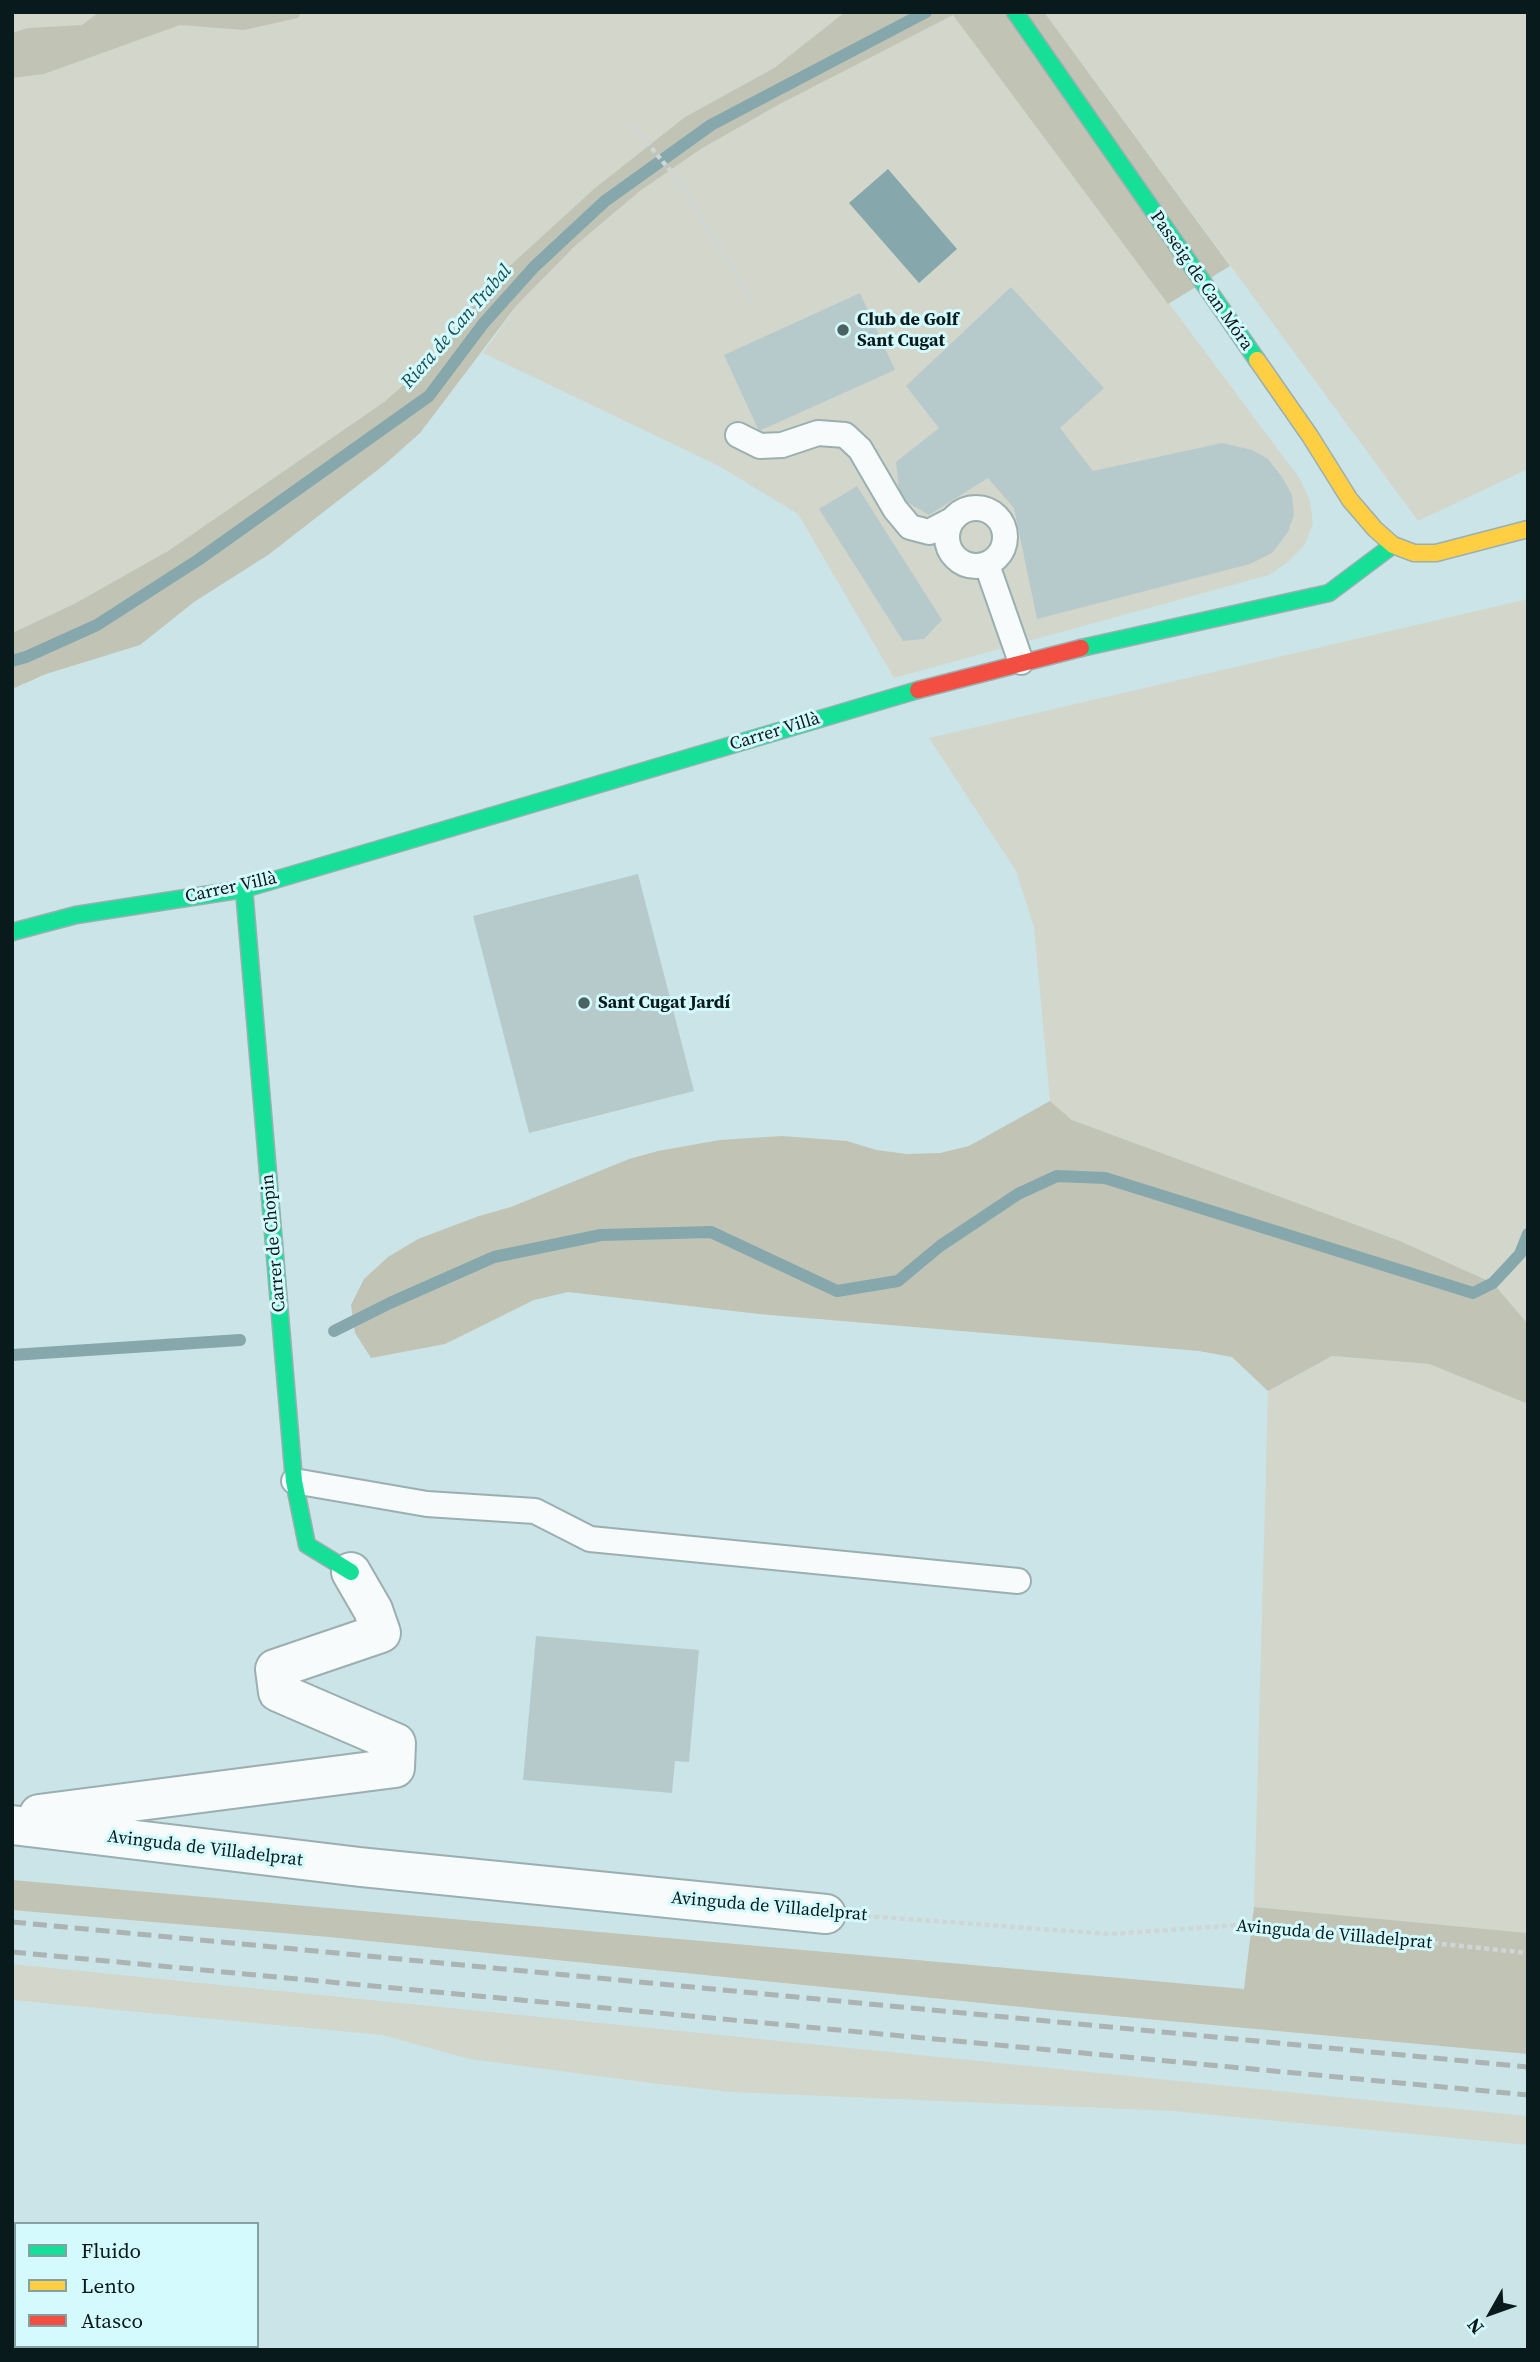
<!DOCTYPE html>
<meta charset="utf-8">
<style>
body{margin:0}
#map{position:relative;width:1540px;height:2362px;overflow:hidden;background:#cbe4e7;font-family:"Source Serif 4",serif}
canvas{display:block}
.frame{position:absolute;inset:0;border:14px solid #081a1b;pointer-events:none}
.legend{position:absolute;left:14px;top:2222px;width:245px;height:126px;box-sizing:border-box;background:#d5fafd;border:2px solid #83a0a3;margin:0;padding:9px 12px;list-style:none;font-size:21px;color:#081a1b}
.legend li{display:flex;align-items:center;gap:14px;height:35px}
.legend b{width:35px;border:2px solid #83a0a3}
.north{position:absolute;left:1456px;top:2278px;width:70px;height:70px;-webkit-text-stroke:5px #d5fafd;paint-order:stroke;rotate:230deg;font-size:19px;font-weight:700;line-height:28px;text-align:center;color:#081a1b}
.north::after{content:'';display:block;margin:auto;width:24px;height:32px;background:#081a1b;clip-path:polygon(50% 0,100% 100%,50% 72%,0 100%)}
</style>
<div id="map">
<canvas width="1540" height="2362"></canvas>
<div class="frame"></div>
<ul class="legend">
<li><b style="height:9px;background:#16e098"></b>Fluido</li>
<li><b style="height:9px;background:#ffcf43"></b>Lento</li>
<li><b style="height:9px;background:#f24e42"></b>Atasco</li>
</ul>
<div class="north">N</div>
</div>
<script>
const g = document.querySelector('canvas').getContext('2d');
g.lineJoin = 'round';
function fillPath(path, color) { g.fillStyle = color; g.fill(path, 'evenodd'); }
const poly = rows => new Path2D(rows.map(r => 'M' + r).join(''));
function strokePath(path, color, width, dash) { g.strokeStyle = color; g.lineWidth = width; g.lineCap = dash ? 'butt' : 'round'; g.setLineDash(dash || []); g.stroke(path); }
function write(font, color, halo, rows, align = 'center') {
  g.font = font + ' "Source Serif 4",serif'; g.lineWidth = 6; g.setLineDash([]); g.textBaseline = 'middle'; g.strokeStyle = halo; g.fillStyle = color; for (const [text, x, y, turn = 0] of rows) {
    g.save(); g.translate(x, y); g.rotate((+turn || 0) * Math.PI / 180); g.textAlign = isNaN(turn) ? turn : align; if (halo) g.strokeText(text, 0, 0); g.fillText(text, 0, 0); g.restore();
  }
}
const green = poly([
 [12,12,845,12,774,68,685,117,595,188,503,272,462,315,440,353,384,402,168,551,74,604,12,633],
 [1044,12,1528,12,1528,469,1418,521],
 [953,14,1300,479,1310,501,1313,524,1304,546,1288,562,1269,575,894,678,798,514,719,466,483,353,516,306,576,245,640,191,701,149,778,105],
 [1528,599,1528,1324,1493,1283,1400,1241,1072,1120,1050,1101,1034,927,1016,871,929,738],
 [1332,1356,1429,1364,1528,1404,1528,1933,1254,1907,1268,1391],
 [12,1964,1528,2116,1528,2145,1173,2111,731,2092,651,2083,470,2059,382,2035,12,2000]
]);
const forest = poly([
 [99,12,301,12,298,18,244,30,180,25,44,74,12,78,12,33,28,28,82,25],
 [845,12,1044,12,1230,266,1168,304,953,15,778,105,701,149,640,191,576,245,516,306,420,433,384,465,268,555,194,602,140,645,46,674,12,689,12,633,74,604,168,551,384,402,440,353,462,315,503,272,595,188,685,117,774,68],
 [1050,1101,1072,1120,1400,1241,1493,1283,1528,1324,1528,1404,1429,1364,1332,1356,1268,1391,1232,1357,1199,1351,759,1314,568,1292,534,1300,445,1344,371,1358,355,1333,351,1305,364,1279,388,1257,418,1239,479,1216,511,1207,629,1159,658,1151,720,1140,782,1136,847,1141,876,1150,907,1154,940,1153,969,1146],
 [12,1880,1244,1989,1254,1907,1528,1933,1528,2054,1071,2012,329,1937,12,1910]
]);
const water = poly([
 [888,169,957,249,919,283,849,203]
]);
const stream = poly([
 [12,661,26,657,97,625,198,560,429,396,483,324,534,267,605,201,711,125,926,12],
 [334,1331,390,1303,494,1257,601,1235,711,1232,837,1291,898,1281,940,1246,1018,1194,1057,1176,1105,1178,1473,1293,1493,1283,1520,1254,1528,1234],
 [12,1355,240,1340]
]);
const building = poly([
 [1011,287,1104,388,1060,428,1093,471,1222,443,1252,450,1268,459,1282,477,1292,495,1294,515,1288,532,1272,553,1250,564,1037,619,1014,508,988,478,929,515,900,498,896,462,939,428,906,386],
 [860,293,895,370,759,431,724,355],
 [857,486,942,620,924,639,903,641,819,509],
 [638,874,694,1091,529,1133,473,916],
 [536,1636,699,1650,689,1762,675,1761,672,1793,523,1780]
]);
const path = poly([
 [628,124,644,139,678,180,752,301],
 [866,1916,1110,1934,1253,1924,1528,1953]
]);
const lane = poly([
 [738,435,760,446,782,445,818,433,845,435,860,449,895,509,910,527,929,532,952,520],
 '947 537a29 29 0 1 1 58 0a29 29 0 1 1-58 0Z',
 [987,565,1021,662],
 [294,1481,427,1504,535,1511,590,1539,1018,1581]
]);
const street = poly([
 [39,1814,395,1768,396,1743,278,1692,275,1669,381,1633,373,1610,351,1572],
 [12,1825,360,1867,826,1914]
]);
const fast = poly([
 [1015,12,1257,360],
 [1081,648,1329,593,1393,545],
 [244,889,294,1481,307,1545,351,1572],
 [12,932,76,915,244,889,918,690]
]);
const slow = poly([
 [1257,360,1310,436,1350,500,1375,529,1393,545,1414,553,1436,553,1528,529]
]);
const jam = poly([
 [918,690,1081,648]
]);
const rail = poly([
 [12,1922,1528,2067],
 [12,1952,1528,2095]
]);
const markers = [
 [843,330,7,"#4c6162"],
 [584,1003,7,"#4c6162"]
];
const streetNames = [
 ["Passeig de Can Móra",1201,281,55],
 ["Carrer Villà",775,732,-17],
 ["Carrer Villà",231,888,-12],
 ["Carrer de Chopin",274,1243,-95],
 ["Avinguda de Villadelprat",205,1849,7],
 ["Avinguda de Villadelprat",769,1907,5],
 ["Avinguda de Villadelprat",1334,1935,5]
];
const poiNames = [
 ["Club de Golf",857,320],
 ["Sant Cugat",857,341],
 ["Sant Cugat Jardí",598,1003]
];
const waterNames = [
 ["Riera de Can Trabal",457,327,-49]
];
fillPath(green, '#d3d7cb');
fillPath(forest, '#c1c3b5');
fillPath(water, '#86a8ac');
strokePath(stream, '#86a8ac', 12);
fillPath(building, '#b6cacc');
strokePath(lane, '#9bafb1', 28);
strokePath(street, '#9bafb1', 42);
strokePath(fast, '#9bafb1', 19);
strokePath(slow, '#9bafb1', 19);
strokePath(jam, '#9bafb1', 19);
strokePath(path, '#ced6d6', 4.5, [5, 3.5]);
strokePath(lane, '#f7fbfb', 24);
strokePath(street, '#f7fbfb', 38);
strokePath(fast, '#16e098', 16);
strokePath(slow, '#ffcf43', 16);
strokePath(jam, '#f24e42', 16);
strokePath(rail, '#acb3b3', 5, [14, 7]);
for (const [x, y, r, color] of markers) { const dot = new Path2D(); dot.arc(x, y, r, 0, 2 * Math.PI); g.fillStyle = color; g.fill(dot); strokePath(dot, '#d5fafd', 2.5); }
write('18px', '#081a1b', '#d5fafd', streetNames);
write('bold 18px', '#081a1b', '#d5fafd', poiNames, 'left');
write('italic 19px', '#134f54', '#d5fafd', waterNames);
</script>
